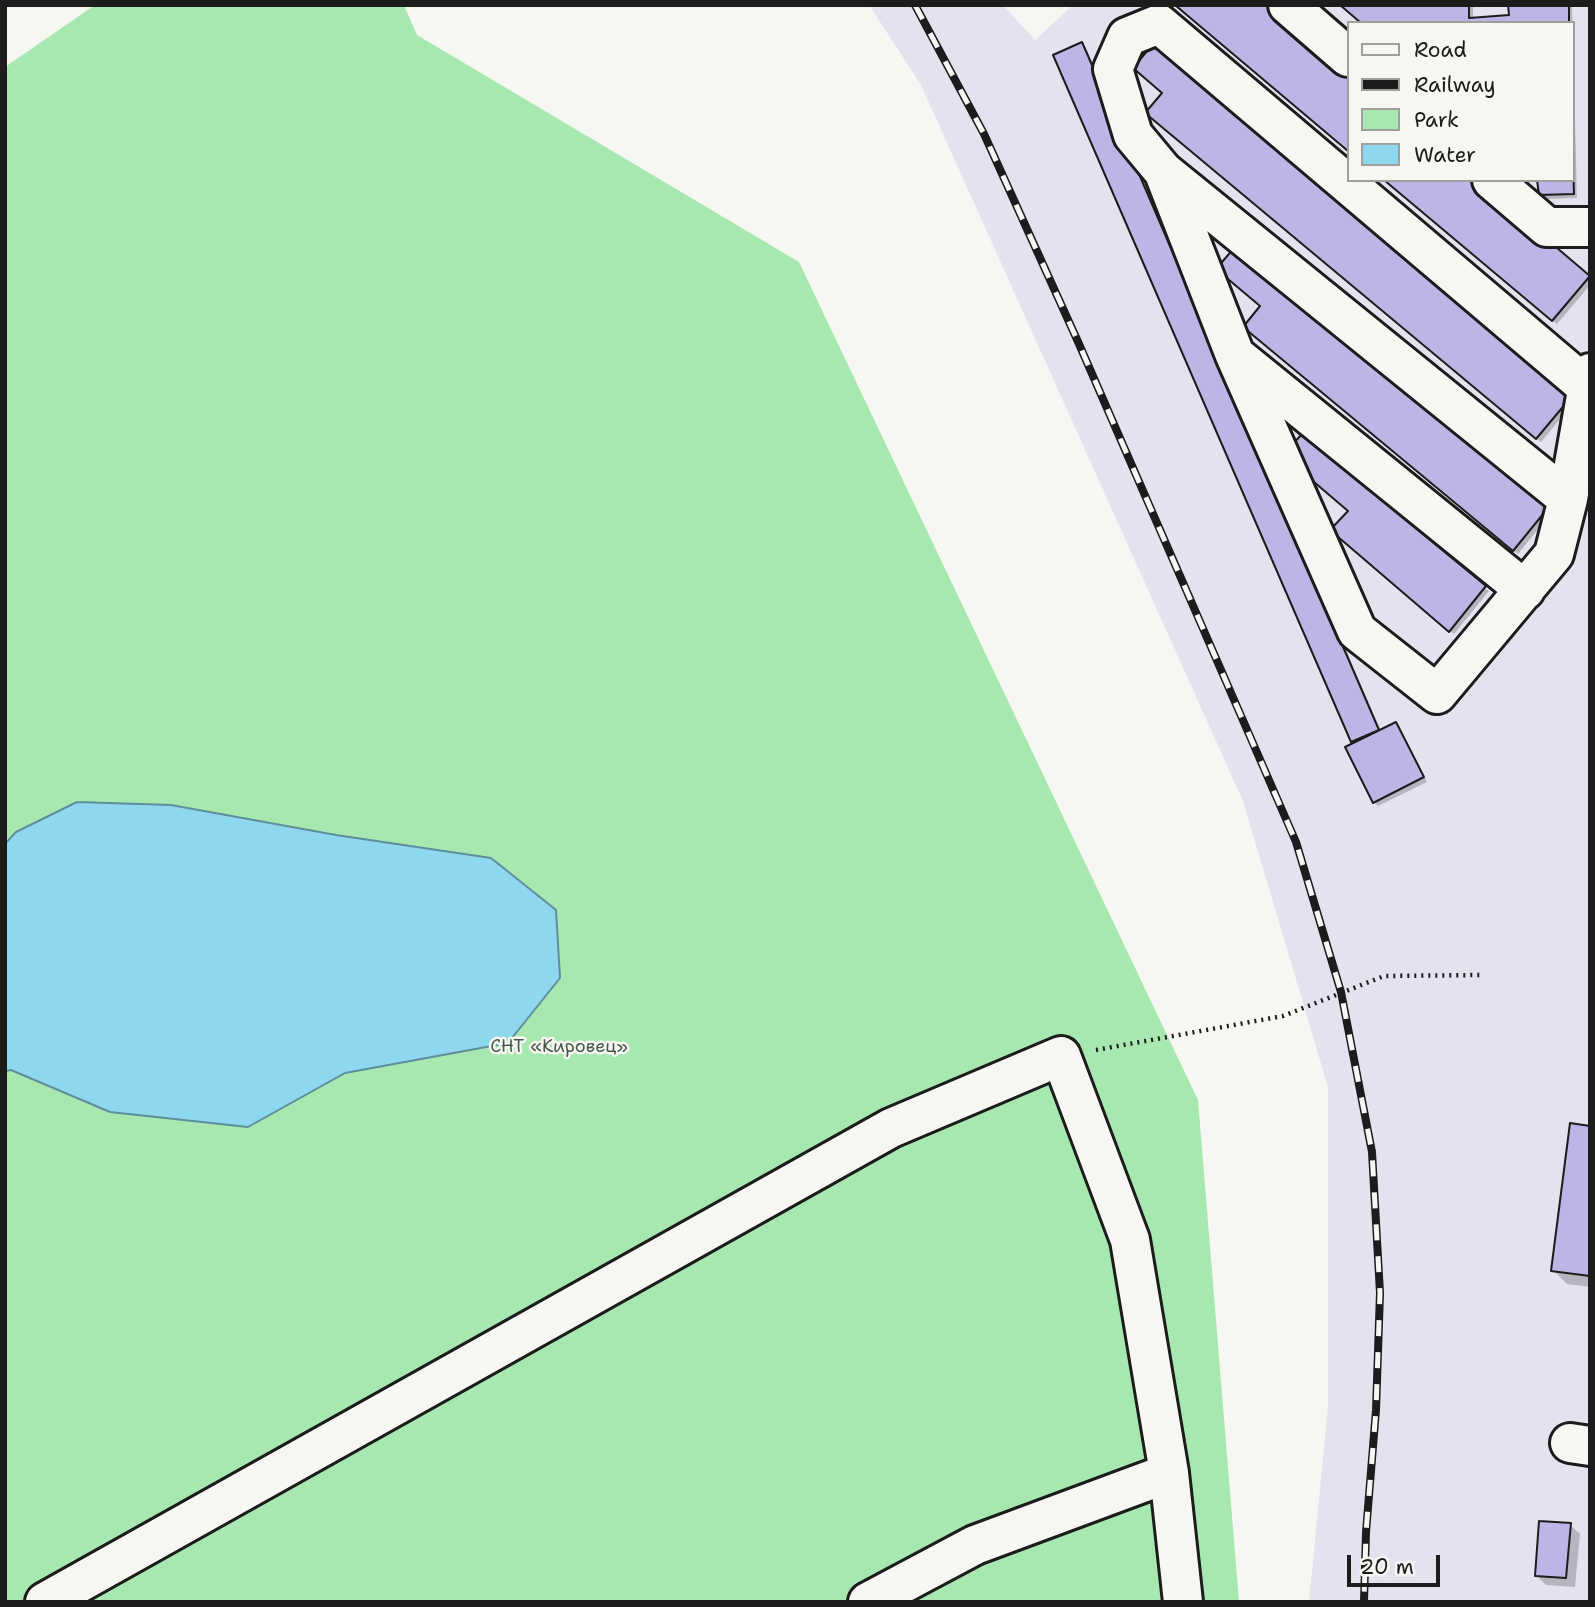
<!DOCTYPE html>
<meta charset="utf-8">
<style>
body{margin:0}
#map{position:relative;width:1595px;height:1607px;overflow:hidden;background:#f6f6f2;font-family:"Shantell Sans",sans-serif}
canvas{display:block}
.frame{position:absolute;inset:0;border:7px solid #1c1c1c;pointer-events:none}
.legend{position:absolute;left:1347px;top:21px;width:228px;height:161px;box-sizing:border-box;background:#f6f6f2;border:2px solid #9f9f9c;margin:0;padding:9px 12px;list-style:none;font-size:21px;color:#1c1c1c}
.legend li{display:flex;align-items:center;gap:14px;height:35px}
.legend b{width:35px;border:2px solid #9f9f9c}
.scale{position:absolute;left:1347px;top:1555px;width:93px;height:32px;box-sizing:border-box;border:4px solid #1c1c1c;border-top:0;padding-left:9px;font-size:21px;line-height:24px;white-space:nowrap;color:#1c1c1c;-webkit-text-stroke:5px #f6f6f2;paint-order:stroke}
</style>
<div id="map">
<canvas width="1595" height="1607"></canvas>
<div class="frame"></div>
<ul class="legend">
<li><b style="height:9px;background:#f6f6f2"></b>Road</li>
<li><b style="height:9px;background:#1c1c1c"></b>Railway</li>
<li><b style="height:19px;background:#a7e8b0"></b>Park</li>
<li><b style="height:19px;background:#8ed8ef"></b>Water</li>
</ul>
<div class="scale">20 m</div>
</div>
<script>
const g = document.querySelector('canvas').getContext('2d');
g.lineJoin = 'round';
function fillPath(path, color) { g.fillStyle = color; g.fill(path, 'evenodd'); }
const poly = rows => new Path2D(rows.map(r => 'M' + r).join(''));
function strokePath(path, color, width, dash) { g.strokeStyle = color; g.lineWidth = width; g.lineCap = dash ? 'butt' : 'round'; g.setLineDash(dash || []); g.stroke(path); }
function write(font, color, halo, rows, align = 'center') {
  g.font = font + ' "Shantell Sans",sans-serif'; g.lineWidth = 5; g.setLineDash([]); g.textBaseline = 'middle'; g.strokeStyle = halo; g.fillStyle = color; for (const [text, x, y, turn = 0] of rows) {
    g.save(); g.translate(x, y); g.rotate((+turn || 0) * Math.PI / 180); g.textAlign = isNaN(turn) ? turn : align; if (halo) g.strokeText(text, 0, 0); g.fillText(text, 0, 0); g.restore();
  }
}
const built = poly([
 [869,5,1003,5,1035,40,1073,5,1590,5,1590,1602,1309,1602,1328,1406,1328,1087,1243,801,921,85],
 [1348,23,1572,23,1572,180,1348,180]
]);
const green = poly([
 [95,5,404,5,417,35,799,262,1198,1100,1239,1602,5,1602,5,67]
]);
const water = poly([
 [77,802,171,805,336,835,491,858,556,910,560,978,508,1043,345,1073,248,1127,110,1112,11,1070,5,1071,5,844,16,832,77,802]
]);
const shadow = poly([
 [1342,5,1473,5,1473,19,1510,17,1510,5,1572,5,1577,198,1545,199,1541,194,1572,180,1572,23,1363,23],
 [1082,44,1086,48,1381,731,1396,724,1400,728,1427,782,1378,806,1374,802,1355,744],
 [1151,117,1575,401,1541,442],
 [1386,180,1475,180,1590,277,1590,285,1557,324],
 [1249,331,1551,513,1518,554],
 [1350,511,1489,591,1454,634,1336,534],
 [1590,1127,1590,1287,1567,1284,1553,1270],
 [1570,1525,1580,1534,1575,1587,1546,1585,1537,1576]
]);
const building = poly([
 [1175,5,1268,5,1348,72,1348,151,1175,5],
 [1340,5,1469,5,1469,18,1509,15,1508,5,1569,5,1569,23,1361,23,1340,5],
 [1082,42,1379,730,1351,742,1053,55,1082,42],
 [1152,45,1572,396,1536,439,1145,113,1162,93,1133,68,1152,45],
 [1572,131,1574,194,1539,195,1537,180,1572,180,1572,131],
 [1384,180,1477,180,1590,276,1552,321,1384,180],
 [1235,247,1548,508,1513,551,1243,327,1260,306,1216,269,1235,247],
 [1302,434,1486,586,1449,632,1330,530,1348,511,1307,476,1290,447,1302,434],
 [1396,722,1424,777,1373,803,1345,747,1396,722],
 [1570,1123,1590,1126,1590,1276,1551,1271,1570,1123],
 [1539,1521,1571,1523,1566,1578,1535,1576,1539,1521]
]);
const path = poly([
 [1096,1050,1283,1016,1384,976,1481,975]
]);
const minor = poly([
 [1288,5,1348,57],
 [1164,173,1235,355,1525,590],
 [1492,180,1547,227,1590,227],
 [1235,355,1357,631,1437,694,1554,554,1568,499,1590,373],
 [1568,499,1163,171,1133,135,1113,69,1127,37,1159,24,1587,387],
 [1570,1443,1590,1446],
 [45,1602,891,1128,1061,1056,1130,1240,1169,1473,1183,1602],
 [868,1602,975,1545,1169,1473]
]);
const rail = poly([
 [915,5,984,134,1079,344,1296,842,1341,992,1372,1152,1380,1293,1376,1410,1366,1532,1364,1602]
]);
const parkNames = [
 ["СНТ «Кировец»",559,1047]
];
fillPath(built, '#e5e2ef');
fillPath(green, '#a7e8b0');
fillPath(water, '#8ed8ef');
strokePath(water, '#608d9b', 2);
fillPath(shadow, '#0003');
fillPath(building, '#beb5e7');
strokePath(building, '#1c1c1c', 2);
strokePath(minor, '#1c1c1c', 44);
strokePath(path, '#1c1c1c', 4.5, [2, 5]);
strokePath(minor, '#f6f6f2', 38);
strokePath(rail, '#1c1c1c', 8);
strokePath(rail, '#f6f6f2', 5, [16]);
write('18px', '#465948', '#f6f6f2', parkNames);
</script>
